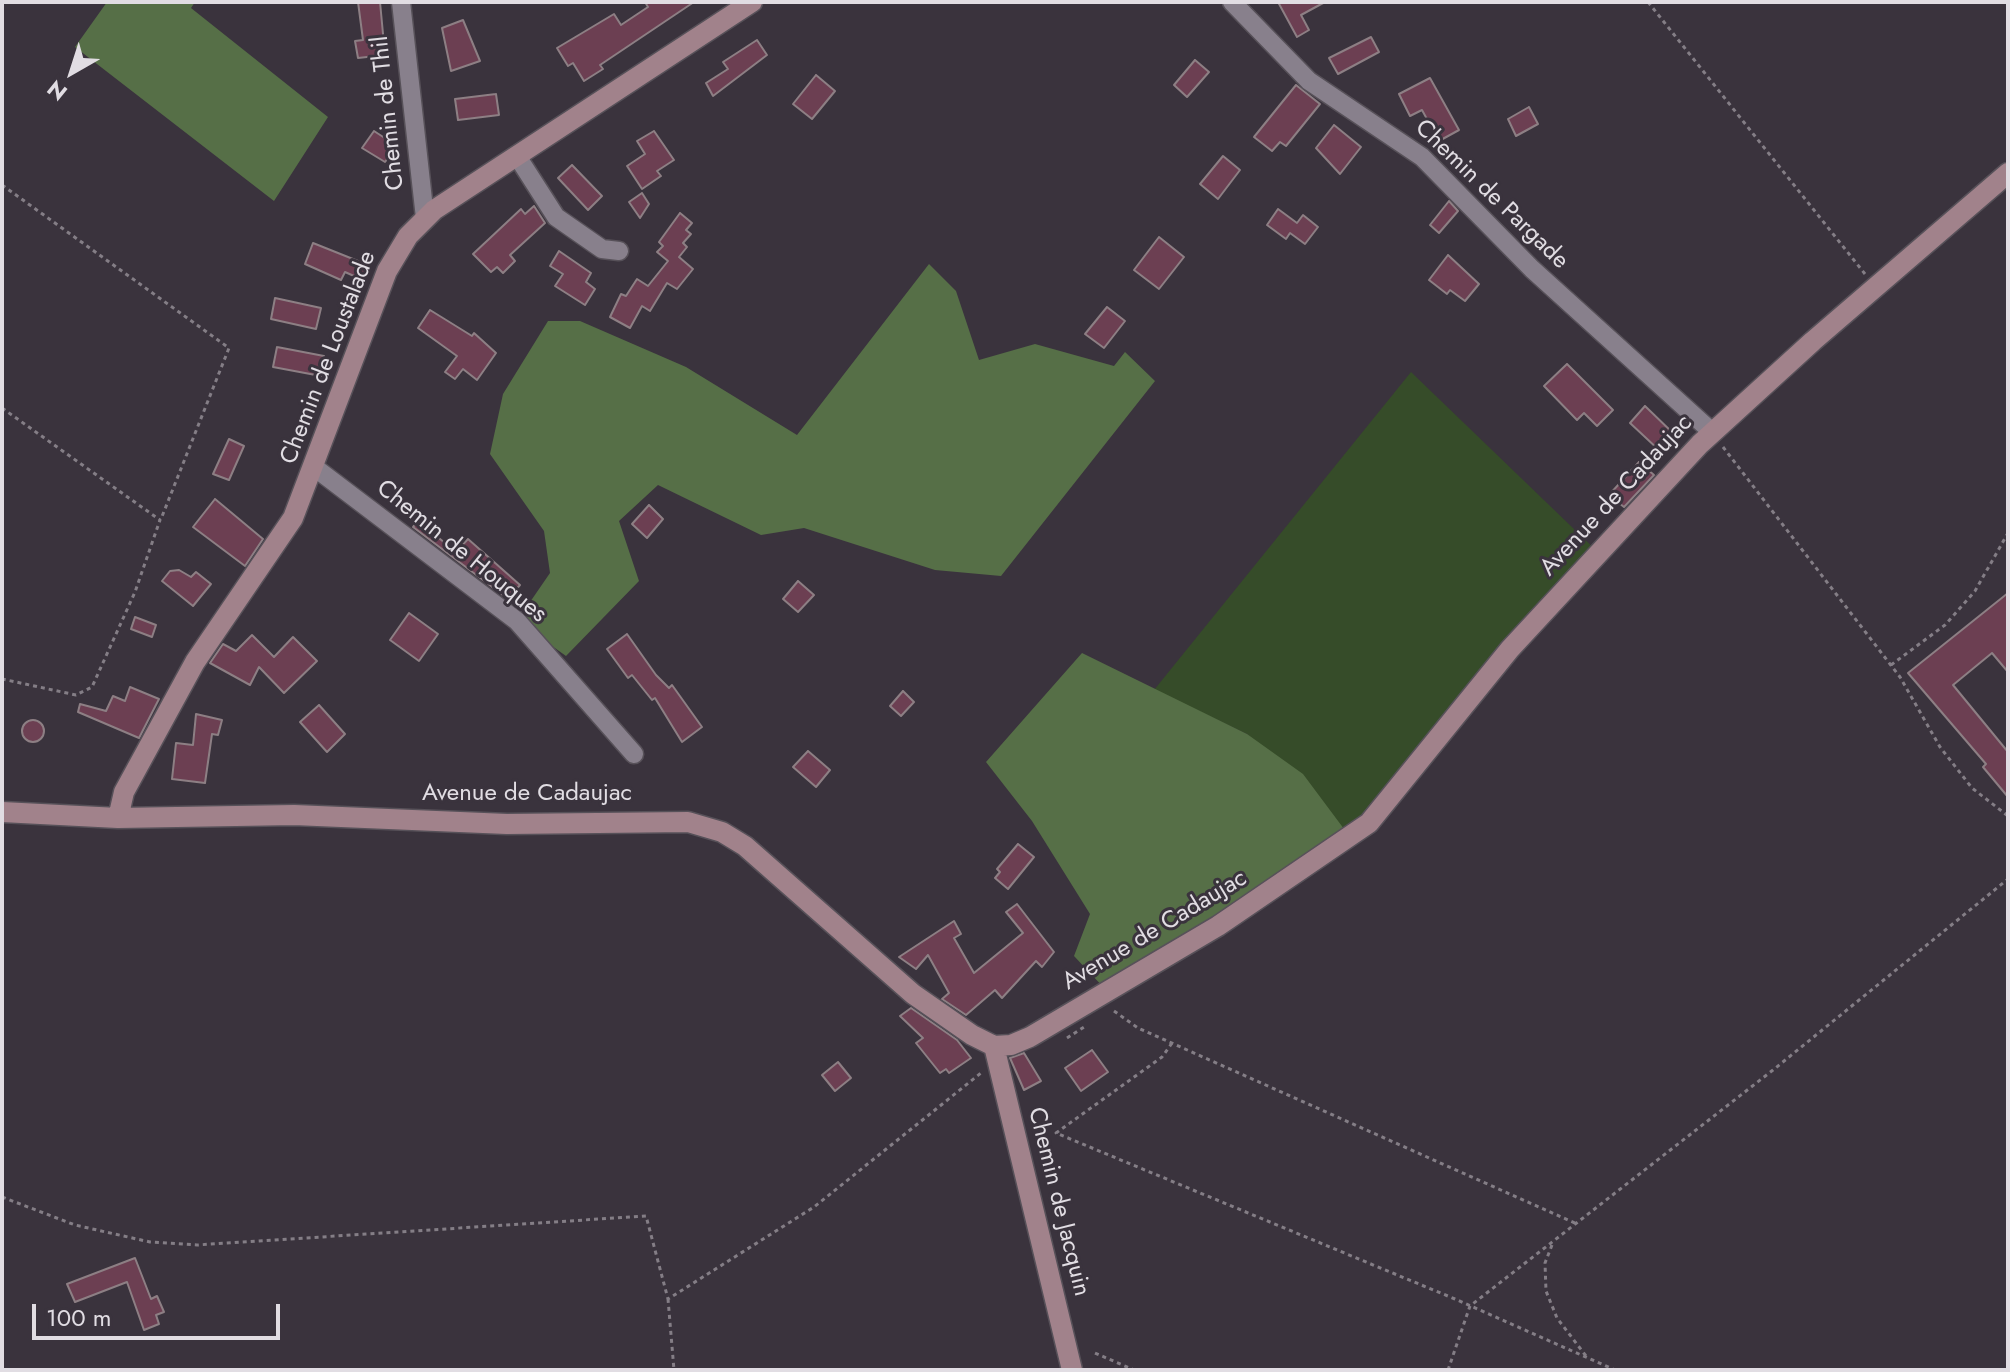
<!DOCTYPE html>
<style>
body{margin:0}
#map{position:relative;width:2010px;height:1372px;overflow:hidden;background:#3a333d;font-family:Jost,sans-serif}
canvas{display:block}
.frame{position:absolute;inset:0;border:4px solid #e1dde3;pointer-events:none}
.north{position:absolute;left:32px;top:32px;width:80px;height:80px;-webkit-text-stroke:6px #3a333d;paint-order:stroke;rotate:219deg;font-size:22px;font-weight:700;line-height:32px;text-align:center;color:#e1dde3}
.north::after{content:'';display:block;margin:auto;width:28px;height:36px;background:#e1dde3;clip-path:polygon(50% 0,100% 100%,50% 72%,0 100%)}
.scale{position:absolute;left:32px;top:1304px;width:248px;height:36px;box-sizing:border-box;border:4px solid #e1dde3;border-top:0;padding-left:10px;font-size:24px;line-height:28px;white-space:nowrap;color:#e1dde3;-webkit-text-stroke:6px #3a333d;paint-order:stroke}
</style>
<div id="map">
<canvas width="2010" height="1372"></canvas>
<div class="frame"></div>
<div class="north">N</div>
<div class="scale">100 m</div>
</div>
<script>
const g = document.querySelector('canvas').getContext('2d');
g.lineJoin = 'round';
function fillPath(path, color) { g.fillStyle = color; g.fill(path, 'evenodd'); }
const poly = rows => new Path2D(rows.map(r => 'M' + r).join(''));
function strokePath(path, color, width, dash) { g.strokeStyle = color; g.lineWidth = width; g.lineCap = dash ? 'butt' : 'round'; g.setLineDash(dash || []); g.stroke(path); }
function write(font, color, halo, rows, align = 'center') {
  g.font = font + ' Jost,sans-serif'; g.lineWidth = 6; g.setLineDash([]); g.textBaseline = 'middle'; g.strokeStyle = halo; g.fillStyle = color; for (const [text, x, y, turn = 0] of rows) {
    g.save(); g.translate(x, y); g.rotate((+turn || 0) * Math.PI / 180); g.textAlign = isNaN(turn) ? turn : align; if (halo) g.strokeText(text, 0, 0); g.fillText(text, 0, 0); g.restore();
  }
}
const green = poly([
 [1411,372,1602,556,1347,833,1247,734,1154,690]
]);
const forest = poly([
 [107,2,195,2,191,8,328,117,274,201,75,47],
 [929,264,956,291,979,360,1035,344,1114,366,1125,352,1155,381,1001,576,935,570,804,528,761,535,658,485,619,521,639,581,566,656,517,621,550,573,544,531,490,454,503,394,548,321,580,321,686,367,797,435],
 [1082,653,1247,734,1303,774,1347,833,1106,990,1074,956,1090,914,1032,821,986,762]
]);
const building = poly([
 [358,2,380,2,385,55,358,58,355,41,363,40,358,2],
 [645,2,694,2,600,65,603,69,584,81,573,63,568,66,557,48,614,14,621,25,648,7,645,2],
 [1278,2,1325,2,1301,15,1309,30,1297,37,1278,2],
 [463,20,480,61,451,71,442,28,463,20],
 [1371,37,1379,52,1338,74,1329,58,1371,37],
 [757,40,767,55,713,96,706,83,728,69,723,62,757,40],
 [1195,60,1209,72,1187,97,1174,85,1195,60],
 [816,75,835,91,812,119,793,104,816,75],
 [1430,78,1459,130,1439,141,1422,110,1410,116,1399,94,1430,78],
 [1296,85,1320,104,1286,146,1280,142,1272,151,1254,137,1296,85],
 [496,94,499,115,458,120,455,99,496,94],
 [1529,107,1538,124,1516,136,1508,119,1529,107],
 [1334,125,1361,147,1340,174,1316,148,1334,125],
 [374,131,397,146,385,162,362,148,374,131],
 [654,131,674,160,657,171,661,176,642,189,627,166,645,154,637,141,654,131],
 [1223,156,1240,170,1218,199,1200,184,1223,156],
 [572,165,602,196,588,210,558,178,572,165],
 [642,193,649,204,640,218,629,202,642,193],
 [1449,201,1458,211,1439,233,1430,225,1449,201],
 [534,206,545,223,510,255,515,261,503,273,497,267,491,272,473,254,521,209,525,214,534,206],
 [1278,209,1297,223,1303,215,1318,227,1305,244,1290,233,1286,239,1267,225,1278,209],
 [680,213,692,223,686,230,691,234,683,243,687,247,679,257,693,269,677,289,667,283,650,311,642,306,630,328,610,317,621,294,626,296,637,279,648,286,668,261,657,252,663,246,659,242,680,213],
 [1159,237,1184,257,1159,289,1134,270,1159,237],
 [313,243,368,265,363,280,345,272,341,280,305,264,313,243],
 [559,251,591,273,586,282,595,289,585,305,555,286,563,274,550,266,559,251],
 [1448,255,1479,284,1465,301,1450,290,1447,294,1429,280,1448,255],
 [275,298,321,308,316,329,271,319,275,298],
 [1107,307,1125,321,1104,348,1085,334,1107,307],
 [430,310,472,336,474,333,496,353,477,380,463,369,455,379,445,372,457,356,418,328,430,310],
 [277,347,324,356,321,376,273,367,277,347],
 [1567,364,1613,410,1597,426,1584,413,1577,420,1544,386,1567,364],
 [1645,406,1675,435,1660,451,1630,423,1645,406],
 [229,439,244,446,229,480,213,474,229,439],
 [1639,462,1654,475,1624,507,1609,495,1639,462],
 [215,499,263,539,245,566,193,527,215,499],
 [649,505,663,519,647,538,632,524,649,505],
 [418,521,456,552,468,539,520,585,508,599,413,527,418,521],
 [179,570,191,577,196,572,211,584,193,606,162,581,170,571,179,570],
 [798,581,814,595,798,612,783,599,798,581],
 [2008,593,2008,672,1992,653,1953,685,2008,752,2008,797,1983,767,1986,764,1908,673,2008,593],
 [409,613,438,634,419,661,390,640,409,613],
 [135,617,156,625,152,637,131,629,135,617],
 [627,634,656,675,669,688,672,685,702,727,682,742,655,698,652,700,632,675,628,678,607,649,627,634],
 [252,635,274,657,293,637,317,661,284,693,259,667,250,685,210,663,223,644,236,651,252,635],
 [130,687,159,699,139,738,78,712,80,704,106,711,113,696,125,701,130,687],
 [903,691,914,702,901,716,890,706,903,691],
 [319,705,345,734,327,752,300,722,319,705],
 [196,714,222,720,218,735,212,734,205,783,172,779,176,743,193,745,196,714],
 '22 731a11 11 0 1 1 22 0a11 11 0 1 1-22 0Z',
 [808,751,830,770,816,787,793,767,808,751],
 [1018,844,1034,857,1008,889,995,878,1000,872,997,869,1018,844],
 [1017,904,1054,952,1042,967,1036,961,1002,998,995,990,966,1015,942,999,949,993,928,955,916,969,899,957,954,921,961,934,954,938,974,973,1023,933,1006,912,1017,904],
 [911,1008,957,1040,971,1058,949,1073,946,1069,940,1073,916,1043,923,1038,900,1016,911,1008],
 [1092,1050,1108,1072,1081,1091,1065,1068,1092,1050],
 [1024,1053,1041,1081,1024,1090,1010,1058,1024,1053],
 [838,1062,851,1078,835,1091,822,1075,838,1062],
 [135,1258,151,1299,157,1296,164,1312,156,1315,159,1324,144,1330,127,1282,75,1302,67,1284,135,1258]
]);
const path = poly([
 [1648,2,1865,274],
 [2,185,229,348,161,519],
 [2,408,160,520,135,592,92,687,76,695,2,679],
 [1723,447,1900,677,1940,747,1972,788,2008,816],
 [1891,665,1945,625,1975,591,2008,533],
 [1114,1011,1138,1028,1577,1224],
 [1067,1038,1084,1027],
 [1172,1043,1162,1057,1056,1133,1455,1299,1615,1370],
 [2,1197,75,1225,150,1242,197,1245,646,1216,668,1299,814,1207,981,1073],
 [1552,1245,1545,1263,1546,1291,1557,1318,1586,1356],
 [668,1299,674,1370],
 [1095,1353,1134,1370],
 [1448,1370,1470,1306,1773,1070,2008,879]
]);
const street = poly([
 [401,2,425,218],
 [1232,2,1309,81,1422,157,1532,269,1712,432],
 [517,156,556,217,602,249,619,251],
 [314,467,517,621,634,754]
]);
const secondary = poly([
 [2,812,118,818,294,815,507,824,688,822,722,832,745,846,913,994,972,1035,994,1046,1011,1045,1030,1037,1218,926,1369,823,1510,649,1700,444,1813,341,2008,173],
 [118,818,124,792,195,662,293,518,387,271,408,236,434,210,752,2],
 [994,1046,1072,1370]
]);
const streetNames = [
 ["Chemin de Thil",389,113,-96],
 ["Chemin de Pargade",1491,195,44],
 ["Chemin de Loustalade",329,358,-69],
 ["Avenue de Cadaujac",1617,496,-47],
 ["Chemin de Houques",461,552,39],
 ["Avenue de Cadaujac",527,794],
 ["Avenue de Cadaujac",1155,931,-31],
 ["Chemin de Jacquin",1058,1202,76]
];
fillPath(green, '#364c29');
fillPath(forest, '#566f47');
fillPath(building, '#6c3f52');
strokePath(building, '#8d7f84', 2);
strokePath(street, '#575159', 21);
strokePath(secondary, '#575159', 23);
strokePath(path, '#847e86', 3, [4, 4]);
strokePath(street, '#88808c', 18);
strokePath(secondary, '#a1828b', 20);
write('24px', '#e1dde3', '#3a333d', streetNames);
</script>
